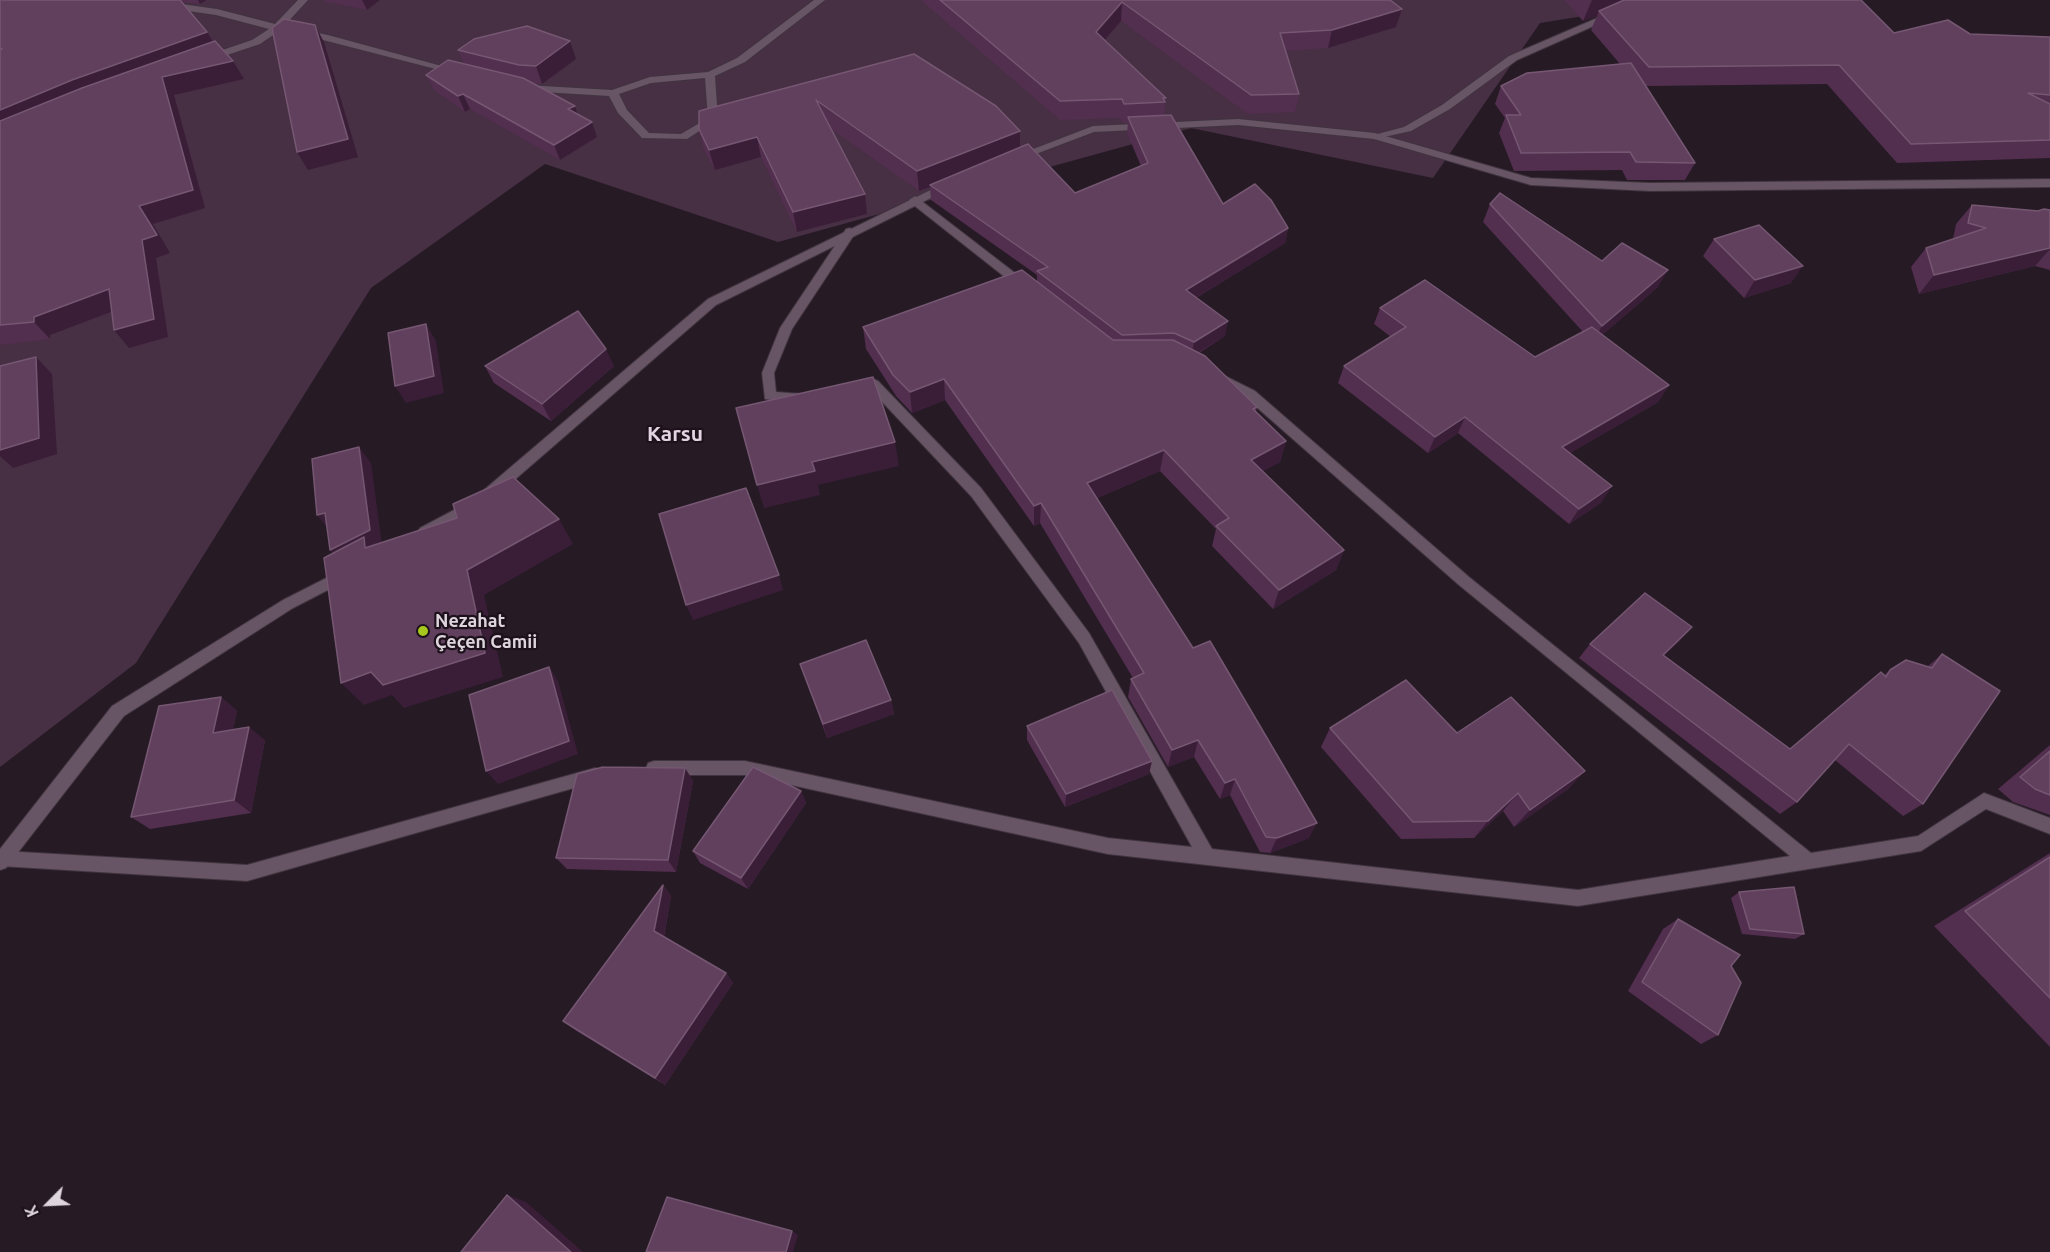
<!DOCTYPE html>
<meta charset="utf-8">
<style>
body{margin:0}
#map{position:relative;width:2050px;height:1252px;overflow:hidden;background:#261a25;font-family:Ubuntu,sans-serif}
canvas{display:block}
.north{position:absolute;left:18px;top:1174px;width:60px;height:60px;-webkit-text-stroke:4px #1d111b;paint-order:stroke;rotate:246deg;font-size:16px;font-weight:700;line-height:24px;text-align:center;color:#dfd6dd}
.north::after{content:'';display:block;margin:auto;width:21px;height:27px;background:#dfd6dd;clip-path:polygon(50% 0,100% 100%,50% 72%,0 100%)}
</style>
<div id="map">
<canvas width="2050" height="1252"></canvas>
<div class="north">K</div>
</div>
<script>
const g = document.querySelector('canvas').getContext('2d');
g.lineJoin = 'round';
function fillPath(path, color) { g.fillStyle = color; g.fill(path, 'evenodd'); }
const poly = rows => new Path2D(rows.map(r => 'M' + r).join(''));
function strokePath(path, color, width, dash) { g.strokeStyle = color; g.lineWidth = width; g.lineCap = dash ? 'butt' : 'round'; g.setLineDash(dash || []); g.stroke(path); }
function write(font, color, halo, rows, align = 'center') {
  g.font = font + ' Ubuntu,sans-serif'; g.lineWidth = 4.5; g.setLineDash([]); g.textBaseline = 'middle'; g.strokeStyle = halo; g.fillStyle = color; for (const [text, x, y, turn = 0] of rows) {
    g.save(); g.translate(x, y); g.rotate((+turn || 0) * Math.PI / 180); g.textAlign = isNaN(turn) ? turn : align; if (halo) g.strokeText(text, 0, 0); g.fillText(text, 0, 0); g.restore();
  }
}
const green = poly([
 [0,0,1684,0,1540,23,1433,178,1191,128,778,242,545,164,371,288,136,663,0,767]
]);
const minor = poly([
 [127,0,153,0,217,9,275,24,298,0,308,0,284,26,328,35,460,71,455,74,323,40,279,31,260,44,209,61,204,58,205,56,252,40,269,29,216,15,132,3,127,0],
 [814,0,825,0,745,62,715,76,718,119,687,139,642,138,618,113,609,96,525,91,520,88,525,85,612,90,650,77,708,72,737,58,814,0],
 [705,78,708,118,681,134,649,133,627,110,619,94,651,83,705,78],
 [1611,12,1616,15,1614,17,1517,60,1450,109,1411,131,1375,139,1370,136,1404,127,1442,105,1509,56,1611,12],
 [915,196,1028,283,1028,289,1020,289,911,203,909,200,915,196],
 [850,228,856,232,792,329,774,373,776,392,803,394,810,399,803,404,765,399,762,373,780,328,846,229,850,228],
 [1219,373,1255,391,1469,577,1811,853,1918,836,1984,793,2050,818,2050,834,1986,809,1921,851,1578,906,1108,854,745,775,654,775,648,773,646,768,648,763,654,761,745,761,1108,838,1192,847,1079,643,971,496,870,389,858,393,852,388,853,385,873,379,878,381,981,488,1089,633,1212,849,1578,890,1790,856,1459,585,1245,397,1214,381,1213,378,1219,373],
 [595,768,601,770,603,775,601,780,595,782,247,881,0,866,0,852,3,851,247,865,595,768]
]);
const tertiary = poly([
 [1238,119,1375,133,1531,178,1650,183,2050,179,2050,187,1650,191,1531,185,1374,139,1238,125,1094,132,1020,160,1016,161,1010,158,1093,126,1238,119],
 [949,181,955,185,953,187,716,305,481,509,430,536,420,536,418,532,420,528,471,501,708,299,949,181],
 [346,568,351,570,353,574,351,578,293,608,124,716,6,868,0,870,0,849,112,706,283,600,346,568]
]);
const wall = poly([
 [0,0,207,0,200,4,182,2,207,32,213,41,244,79,174,95,205,208,153,224,170,253,156,258,168,337,129,348,114,330,111,312,50,335,50,339,0,345],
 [324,0,380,0,367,10,327,2],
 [921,0,1390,0,1402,9,1396,27,1328,48,1285,51,1299,94,1295,112,1248,114,1121,21,1105,40,1166,98,1164,116,1223,204,1288,228,1285,243,1196,298,1225,336,1199,353,1257,407,1256,412,1286,441,1280,462,1262,471,1344,550,1336,570,1273,609,1212,546,1216,529,1160,471,1097,498,1309,838,1270,853,1260,852,1230,795,1220,799,1194,757,1168,767,1128,697,1131,679,1133,678,1040,523,1034,526,945,400,912,413,896,396,866,349,863,327,1037,282,1037,275,931,200,930,187,919,191,830,128,865,194,867,214,797,232,761,157,715,170,704,150,699,129,914,54,1020,147,1075,193,1141,166,1127,133,1128,123,1123,123,1120,118,1060,120,922,1],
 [1564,0,1861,0,1894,33,1970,34,2050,37,2050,158,1897,163,1827,84,1646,86,1695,163,1685,180,1627,180,1622,170,1514,171,1499,133,1505,118,1495,104,1501,86,1620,64,1591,30,1597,16,1583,21],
 [458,50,576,59,542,84,533,83,578,114,597,137,560,160,470,109,465,112,434,90,426,75,464,64],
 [1490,204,1602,261,1658,287,1602,335,1669,385,1658,402,1570,453,1602,502,1569,524,1458,433,1428,453,1338,383,1344,366,1391,337,1374,324,1380,308,1535,357,1583,332,1483,222],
 [1972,205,2038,211,2050,210,2050,270,2035,266,1919,294,1911,267,1926,248,1953,239,1956,224],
 [1714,239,1791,283,1744,298,1703,256],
 [485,366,614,366,551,421,494,383],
 [1692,627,1664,655,1790,749,1881,672,1884,675,1890,670,1927,667,1942,654,1923,804,1903,816,1835,760,1797,802,1780,814,1579,658,1590,644],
 [800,664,891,700,894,714,827,738],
 [221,697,237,711,233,729,265,740,251,813,150,829,131,817],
 [1027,726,1149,774,1065,807,1027,740],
 [1330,728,1457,733,1585,771,1568,789,1514,827,1503,811,1474,838,1401,839,1321,747],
 [2050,745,2050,815,2013,802,1998,789],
 [685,768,693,781,676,872,567,869,556,858],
 [801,791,806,803,748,889,700,863,693,851],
 [2050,853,2050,1047,1934,926],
 [663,885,671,896,664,937,726,973,733,983,665,1085,575,1030,563,1021],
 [1739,892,1804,934,1795,939,1742,934,1731,898],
 [1678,919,1718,1035,1701,1044,1628,991,1663,929]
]);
const shadedWall = poly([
 [198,0,207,0,200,4],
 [362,0,380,0,367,10],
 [1592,0,1651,0,1599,11,1597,16,1583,21],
 [1122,2,1121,21,1095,51,1096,32],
 [1402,9,1396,27,1328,48,1332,30],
 [315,25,324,42,358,157,308,170,297,152],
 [207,32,218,50,0,135,0,110,72,80],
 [570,41,576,59,542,84,536,66],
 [233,61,244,79,174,95,205,208,153,224,170,253,156,258,168,337,129,348,114,330,142,240,139,206,162,77],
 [463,94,470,109,465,112,458,96],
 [575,106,580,121,568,109],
 [592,122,597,137,560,160,554,145],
 [1020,131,1020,151,930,185,930,187,919,191,917,171],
 [757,137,761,157,715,170,709,150],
 [865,194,867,214,797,232,793,212],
 [1288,228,1285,243,1184,305,1186,290],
 [2050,248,2050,249,2035,266,1919,294,1934,275],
 [1803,266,1791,283,1744,298,1755,280],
 [1668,270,1658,287,1593,343,1602,326],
 [109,289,124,307,50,335,50,339,34,322,34,317],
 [1228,321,1225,336,1191,357,1194,342],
 [426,324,436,341,444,393,406,403,395,386],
 [606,349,614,366,551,421,542,404],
 [36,357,52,374,57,454,13,468,0,456,0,450],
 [944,379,945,400,912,413,910,392],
 [1669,385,1658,402,1553,463,1562,447],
 [1465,417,1458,433,1428,453,1435,437],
 [1286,441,1280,462,1246,481,1251,460],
 [895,442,899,466,818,485,820,495,764,508,757,485,812,462],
 [359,447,371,463,382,545,343,566,330,550],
 [1164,450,1160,471,1085,503,1087,483],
 [1612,486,1602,502,1569,524,1579,509],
 [1041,503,1040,523,1034,526,1034,506],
 [325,513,330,531,317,515],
 [559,519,573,544,484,595,503,677,404,708,392,695,364,705,341,683,467,570],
 [1344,550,1336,570,1273,609,1279,590],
 [779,575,783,590,693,620,686,605],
 [1692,627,1679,642,1650,669,1663,655],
 [549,667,558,681,578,754,498,784,486,771],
 [221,697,237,711,230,746,213,733],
 [891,700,894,714,827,738,823,724],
 [249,727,265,740,251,813,234,800],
 [1198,740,1194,757,1168,767,1172,750],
 [1152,761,1149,774,1065,807,1066,794],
 [685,768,693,781,676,872,668,860],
 [1585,771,1568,789,1514,827,1530,810],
 [1235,779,1230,795,1220,799,1225,783],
 [801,791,806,803,748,889,741,878],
 [1518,793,1503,811,1474,838,1488,821],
 [1317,823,1309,838,1270,853,1277,838],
 [663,885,671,896,663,941,654,931],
 [726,973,733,983,665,1085,655,1078],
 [507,1195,526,1202,583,1252,571,1252],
 [792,1231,798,1235,793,1252,786,1252]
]);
const building = poly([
 [0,0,180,0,207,32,72,80,0,110,0,50,2,49,0,48,0,0],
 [940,0,1390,0,1402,9,1332,30,1280,33,1299,94,1251,95,1122,2,1096,32,1166,98,1163,98,1165,102,1124,104,1122,99,1060,101,940,0],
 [1624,0,1861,0,1894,33,1948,20,1970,34,2050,37,2050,95,2028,93,2050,104,2050,140,1911,144,1839,65,1649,67,1599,11,1624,0],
 [284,19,315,25,348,139,297,152,272,28,284,19],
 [527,26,570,41,536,66,519,65,458,50,474,39,527,26],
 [215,41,233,61,162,77,193,190,139,206,157,235,142,240,154,319,114,330,109,289,34,317,34,322,0,325,0,121,82,88,215,41],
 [914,54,996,106,1020,131,917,171,816,100,865,194,793,212,757,137,709,150,699,129,699,111,914,54],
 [448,60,523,78,575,106,568,109,592,122,554,145,463,94,458,96,426,75,448,60],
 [1631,63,1695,163,1636,162,1630,152,1521,153,1506,115,1521,115,1501,86,1527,73,1631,63],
 [1171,115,1223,204,1255,184,1271,200,1288,228,1186,290,1228,321,1194,342,1174,333,1122,335,1037,271,1048,267,930,185,1028,144,1075,193,1148,163,1128,117,1171,115],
 [1500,193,1602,261,1622,243,1668,270,1602,326,1490,204,1500,193],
 [1972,205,2038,211,2044,209,2050,210,2050,248,1934,275,1926,248,1986,228,1968,223,1972,205],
 [1759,225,1803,266,1755,280,1714,239,1759,225],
 [1022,270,1113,340,1173,340,1205,356,1257,407,1253,409,1286,441,1251,460,1344,550,1279,590,1216,526,1229,518,1164,450,1087,483,1193,648,1210,641,1317,823,1277,838,1266,837,1235,779,1225,783,1198,740,1172,750,1131,679,1144,673,1041,503,1034,506,944,379,910,392,893,375,863,327,1022,270],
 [1425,280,1535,357,1592,327,1669,385,1562,447,1612,486,1579,509,1465,417,1435,437,1344,366,1406,327,1380,308,1425,280],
 [578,311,606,349,542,404,485,366,578,311],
 [426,324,434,376,395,386,388,333,426,324],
 [36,357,39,438,0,450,0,366,36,357],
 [873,377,895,442,812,462,815,471,757,485,736,408,873,377],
 [359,447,370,530,330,550,325,513,317,515,312,459,359,447],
 [513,477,559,519,467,570,485,653,383,685,371,672,341,683,324,558,364,537,365,548,457,518,453,504,513,477],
 [746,488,779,575,686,605,659,514,746,488],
 [1645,593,1692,627,1663,655,1790,749,1881,672,1886,677,1890,670,1906,660,1932,668,1942,654,2000,691,1923,804,1849,744,1797,802,1590,644,1645,593],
 [866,640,891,700,823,724,800,664,866,640],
 [549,667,569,741,486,771,469,695,549,667],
 [1406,680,1457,733,1511,697,1585,771,1530,810,1518,793,1488,821,1413,822,1330,728,1406,680],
 [1112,690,1152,761,1066,794,1027,726,1112,690],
 [221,697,213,733,249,727,234,800,131,817,159,706,221,697],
 [2050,751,2050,795,2035,789,2020,777,2050,751],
 [603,767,685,768,668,860,556,858,577,774,603,767],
 [753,767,801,791,741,878,693,851,753,767],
 [2050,857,2050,998,1965,911,2050,857],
 [663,885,654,931,726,973,655,1078,563,1021,663,885],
 [1794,887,1804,934,1750,929,1739,892,1794,887],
 [1678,919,1740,955,1731,966,1741,983,1718,1035,1642,982,1678,919],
 [507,1195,571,1252,461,1252,507,1195],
 [667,1197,792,1231,786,1252,646,1252,667,1197]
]);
const markers = [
 [423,631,6,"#a8c71c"]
];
const poiNames = [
 ["Nezahat",435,621],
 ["Çeçen Camii",435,642]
];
const quarterNames = [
 ["Karsu",675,434]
];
fillPath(green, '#472f44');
strokePath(minor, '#40343f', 2);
strokePath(tertiary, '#40343f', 2);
fillPath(minor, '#675464');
fillPath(tertiary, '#675464');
fillPath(wall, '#522e4f');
fillPath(shadedWall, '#3a1e38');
fillPath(building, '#61405e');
strokePath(building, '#755772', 1.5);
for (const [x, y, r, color] of markers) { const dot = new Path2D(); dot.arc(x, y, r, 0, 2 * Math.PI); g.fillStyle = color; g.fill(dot); strokePath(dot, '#1d111b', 2); }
write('bold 18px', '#dfd6dd', '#1d111b', poiNames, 'left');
write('bold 21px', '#e4d3e2', '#1d111b', quarterNames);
</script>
